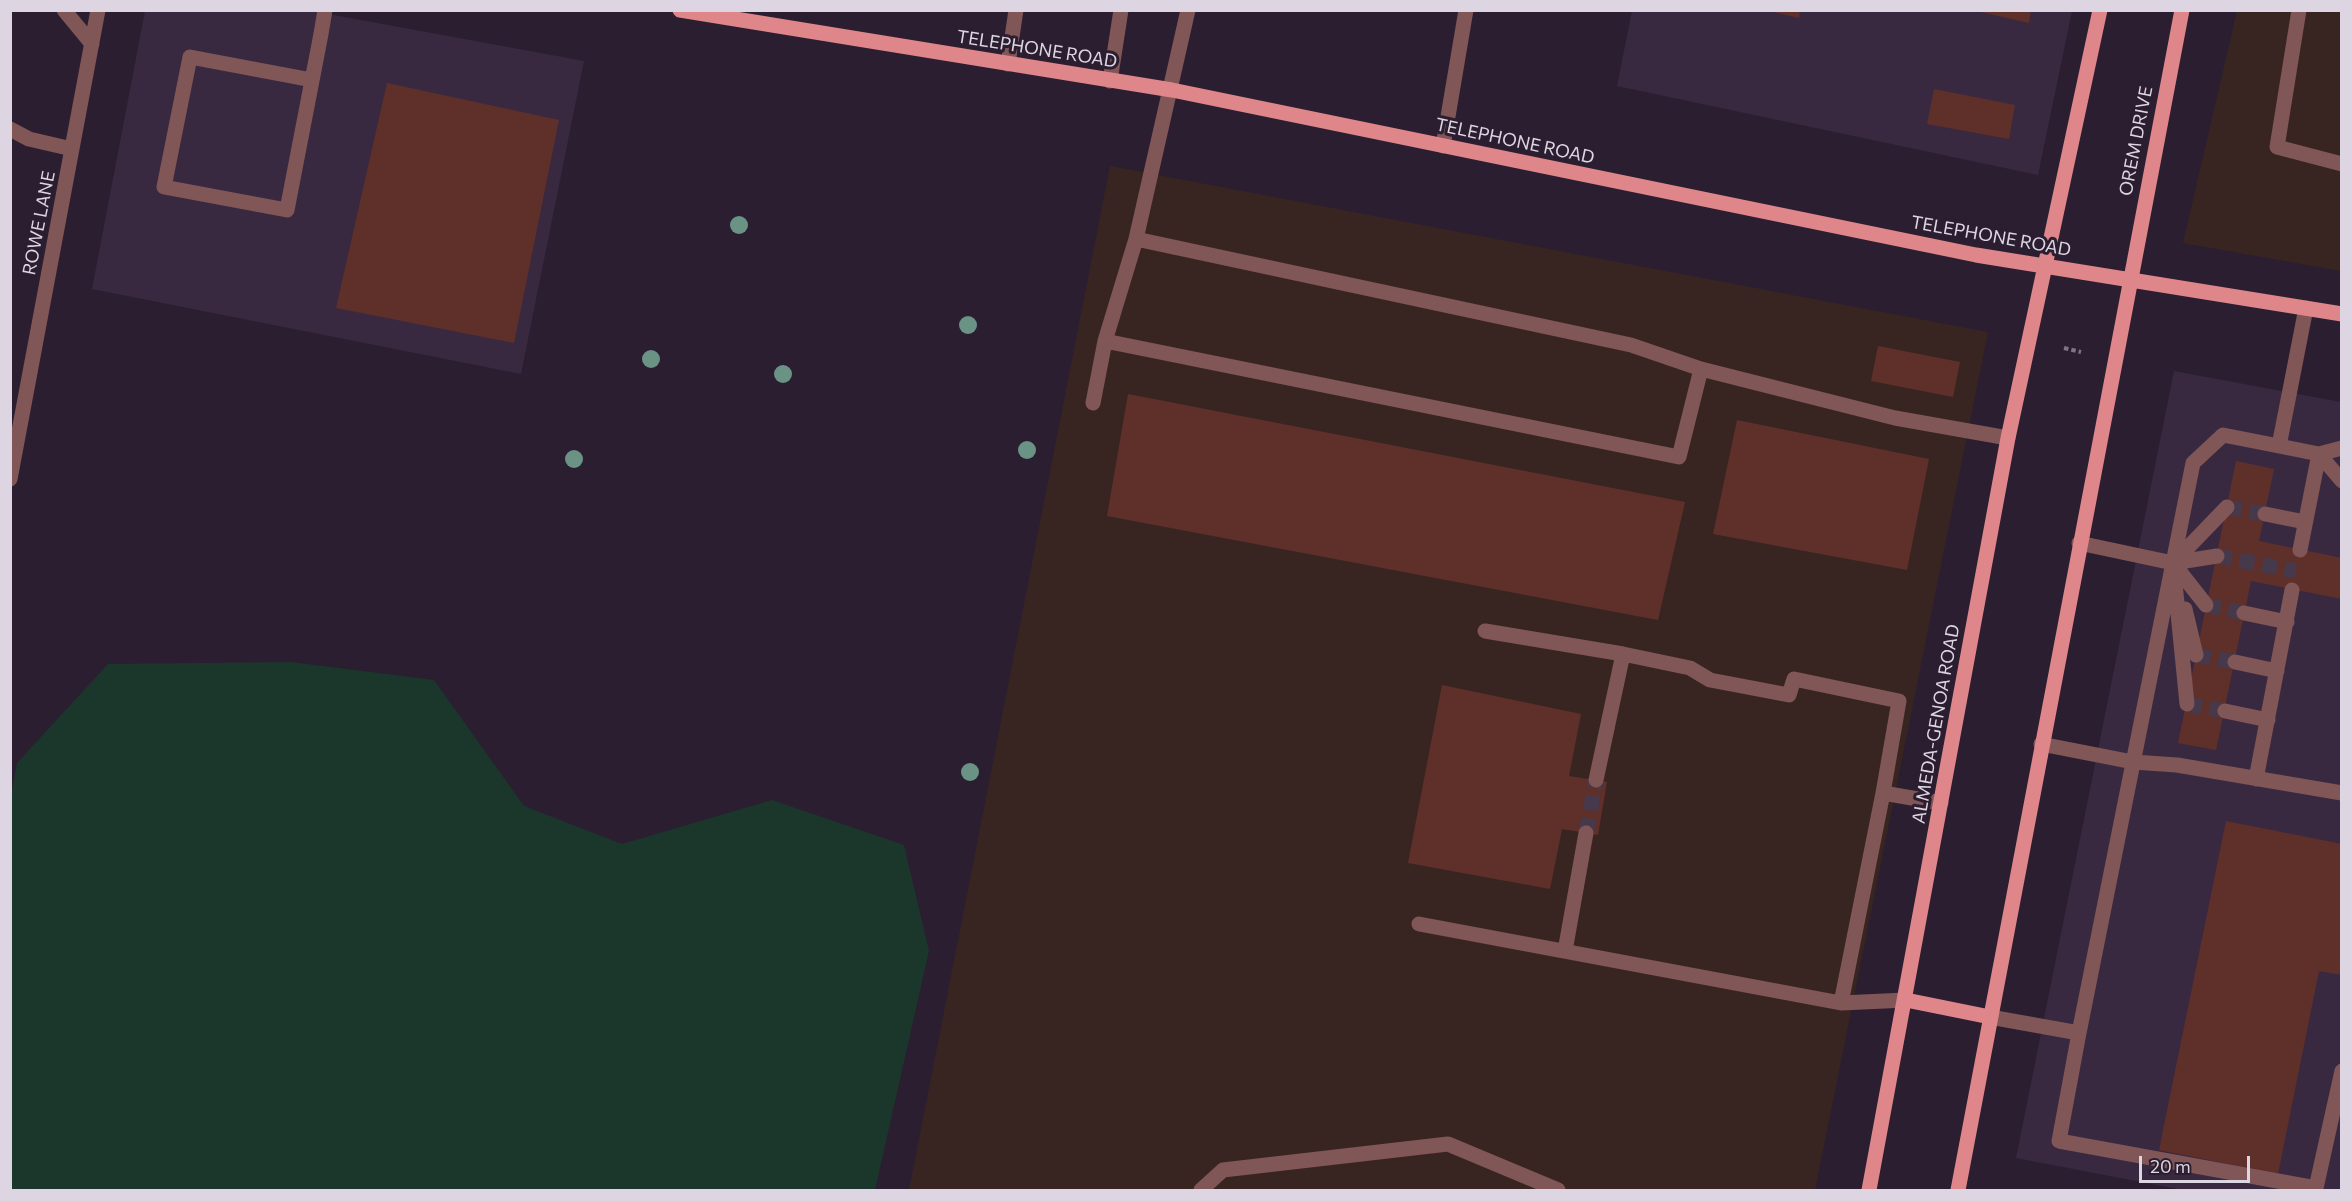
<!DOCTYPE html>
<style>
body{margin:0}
#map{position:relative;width:2352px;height:1201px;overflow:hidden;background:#2b1e30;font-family:Commissioner,sans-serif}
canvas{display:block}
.frame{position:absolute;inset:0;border:12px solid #ddd5e1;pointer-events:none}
.scale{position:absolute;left:2139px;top:1156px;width:111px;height:27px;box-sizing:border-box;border:3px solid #ddd5e1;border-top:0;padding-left:8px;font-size:18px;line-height:21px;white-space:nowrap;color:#ddd5e1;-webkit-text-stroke:4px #2b1e30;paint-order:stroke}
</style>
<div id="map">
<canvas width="2352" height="1201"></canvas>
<div class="frame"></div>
<div class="scale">20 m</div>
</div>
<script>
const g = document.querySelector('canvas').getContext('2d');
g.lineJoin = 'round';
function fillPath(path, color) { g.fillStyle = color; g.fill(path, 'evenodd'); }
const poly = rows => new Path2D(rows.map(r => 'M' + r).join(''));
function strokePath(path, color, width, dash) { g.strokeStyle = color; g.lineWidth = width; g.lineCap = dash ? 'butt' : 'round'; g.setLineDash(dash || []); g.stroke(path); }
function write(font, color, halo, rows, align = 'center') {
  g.font = font + ' Commissioner,sans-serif'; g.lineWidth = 6; g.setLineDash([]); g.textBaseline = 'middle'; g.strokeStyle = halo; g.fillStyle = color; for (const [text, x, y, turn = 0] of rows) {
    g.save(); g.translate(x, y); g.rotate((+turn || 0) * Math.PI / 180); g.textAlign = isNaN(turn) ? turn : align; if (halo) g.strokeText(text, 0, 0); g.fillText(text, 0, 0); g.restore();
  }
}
const built = poly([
 [145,11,312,11,584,61,521,374,92,289],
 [1632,11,2072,11,2038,175,1617,86],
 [2174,371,2341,402,2341,1190,2183,1190,2016,1158]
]);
const industrial = poly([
 [2237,11,2341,11,2341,271,2183,243],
 [1110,166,1988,332,1815,1190,909,1190]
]);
const green = poly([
 [291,662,434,680,524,806,622,844,772,800,904,845,929,951,875,1190,11,1190,10,799,17,763,108,664]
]);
const building = poly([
 [1765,10,1800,10,1799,18],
 [1972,10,2031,10,2029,23],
 [387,83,559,120,514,343,336,308],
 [1934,89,2015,105,2009,139,1927,124],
 [1878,346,1960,362,1953,397,1871,381],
 [1128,394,1685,502,1658,620,1107,516],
 [1737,420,1929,459,1907,570,1713,534],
 [2236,461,2274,469,2259,541,2342,558,2342,599,2251,581,2216,750,2178,743],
 [1442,685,1581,714,1569,776,1607,782,1598,835,1562,829,1550,889,1408,863],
 [2226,821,2342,844,2342,975,2319,971,2278,1174,2159,1150]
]);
const minorTunnel = poly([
 [2227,507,2265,514],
 [2217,556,2296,571],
 [2206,605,2244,613],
 [2196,655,2235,662],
 [2187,704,2225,711],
 [1586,833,1596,780]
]);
const path = poly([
 [2064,348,2081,352]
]);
const minor = poly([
 [64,10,92,44],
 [2299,10,2277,147,2342,164],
 [1008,64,1016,10],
 [312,80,190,57,164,187,287,210,321,34,325,10],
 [1110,81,1121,10],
 [10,129,29,139,72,149],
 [1443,146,1466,10],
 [1136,239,1631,345,1701,369,1895,418,2008,438],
 [1105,341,1679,457,1701,369],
 [1093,403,1105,341,1136,239,1188,10],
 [2279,446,2319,454,2300,550],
 [2319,454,2342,481],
 [2319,454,2342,448],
 [10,479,98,10],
 [2265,514,2305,522],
 [2079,543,2173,563,2217,556],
 [2173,563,2206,605],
 [2185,609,2196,655],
 [2244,613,2287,622],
 [1485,631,1623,654,1690,668,1710,680,1789,695,1794,679,1899,701,1883,793],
 [2235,662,2277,671],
 [2187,704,2173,563,2227,507],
 [2225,711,2268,720],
 [2041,744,2133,762,2177,765,2342,793],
 [2256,779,2292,590],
 [1596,780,1623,654],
 [1419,924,1841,1003],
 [1565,951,1586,833],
 [1906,1000,1841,1003,1883,793,1941,803],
 [1990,1017,2079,1033,2193,463,2223,435,2279,446,2306,308],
 [2079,1033,2059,1141,2316,1188,2342,1071],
 [1201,1190,1223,1170,1448,1144,1558,1190]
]);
const major = poly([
 [680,10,1172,90,1976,255,2342,314],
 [1906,1000,1990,1017],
 [1869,1190,2008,438,2100,10],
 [1958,1190,2182,10]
]);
const trees = [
 [739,225],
 [968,325],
 [651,359],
 [783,374],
 [1027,450],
 [574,459],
 [970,772]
];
const streetNames = [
 ["TELEPHONE ROAD",1037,49,9],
 ["TELEPHONE ROAD",1515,141,12],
 ["OREM DRIVE",2136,141,-79],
 ["ROWE LANE",39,223,-79],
 ["TELEPHONE ROAD",1991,236,10],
 ["ALMEDA-GENOA ROAD",1936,724,-80]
];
fillPath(built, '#392940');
fillPath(industrial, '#382522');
fillPath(green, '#1b372b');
fillPath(building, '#5f3029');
strokePath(minorTunnel, '#46394b', 15, [15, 8]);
strokePath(path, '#7e7483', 4, [4.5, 3]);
strokePath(minor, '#815657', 15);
strokePath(major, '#df868b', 15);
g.fillStyle = '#6a9386';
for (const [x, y] of trees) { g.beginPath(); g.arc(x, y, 9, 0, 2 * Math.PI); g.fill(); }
write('18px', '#ddd5e1', '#2b1e30', streetNames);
</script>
